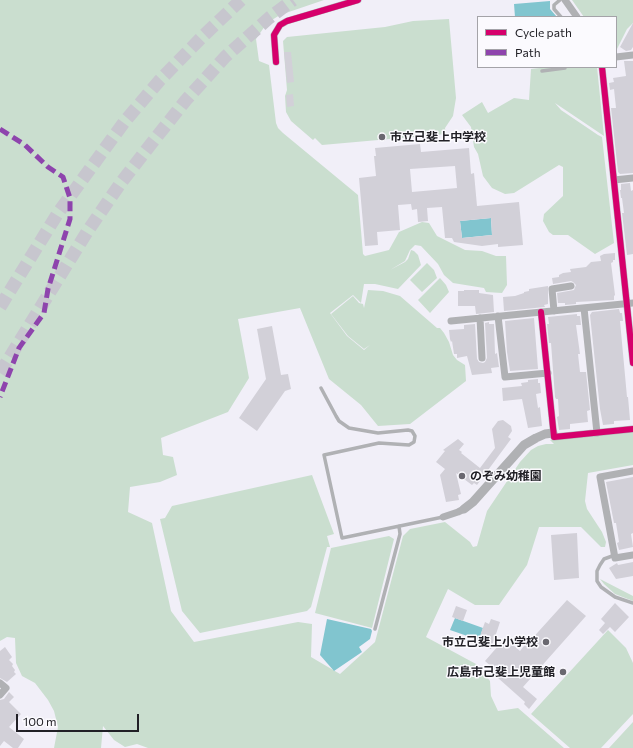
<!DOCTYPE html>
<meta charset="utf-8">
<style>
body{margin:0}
#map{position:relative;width:633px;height:748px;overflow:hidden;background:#f1eff8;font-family:Commissioner,sans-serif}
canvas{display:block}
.legend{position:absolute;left:477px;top:16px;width:140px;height:52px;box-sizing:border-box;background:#fbfafe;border:1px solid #a4a3a8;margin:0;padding:5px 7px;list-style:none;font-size:12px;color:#212026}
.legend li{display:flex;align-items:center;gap:8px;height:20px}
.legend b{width:20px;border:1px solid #a4a3a8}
.scale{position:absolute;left:16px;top:714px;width:123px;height:18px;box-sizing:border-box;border:2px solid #212026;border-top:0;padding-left:5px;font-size:12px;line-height:14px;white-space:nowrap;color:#212026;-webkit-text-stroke:3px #fbfafe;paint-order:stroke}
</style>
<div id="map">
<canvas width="633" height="748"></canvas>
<ul class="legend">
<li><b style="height:5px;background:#d6006c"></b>Cycle path</li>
<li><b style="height:5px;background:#8e44ad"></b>Path</li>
</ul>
<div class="scale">100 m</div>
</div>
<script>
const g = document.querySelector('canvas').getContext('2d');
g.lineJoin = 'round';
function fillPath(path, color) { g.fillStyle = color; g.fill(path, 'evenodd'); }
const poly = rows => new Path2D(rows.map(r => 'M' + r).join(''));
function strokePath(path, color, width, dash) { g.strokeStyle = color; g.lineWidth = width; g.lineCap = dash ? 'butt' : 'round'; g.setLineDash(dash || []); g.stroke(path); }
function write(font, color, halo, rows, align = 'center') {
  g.font = font + ' Commissioner,"Noto Sans JP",sans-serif'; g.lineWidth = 3; g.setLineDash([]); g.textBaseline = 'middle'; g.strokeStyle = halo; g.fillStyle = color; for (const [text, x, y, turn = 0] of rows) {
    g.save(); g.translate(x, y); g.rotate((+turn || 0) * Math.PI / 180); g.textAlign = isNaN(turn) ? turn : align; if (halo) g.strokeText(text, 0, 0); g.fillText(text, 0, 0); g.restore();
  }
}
const green = poly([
 [0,0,324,0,280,15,267,23,256,39,259,61,269,65,276,123,278,128,283,133,358,195,363,254,365,256,389,250,399,232,422,222,429,223,437,236,465,250,482,251,496,256,506,256,507,285,502,293,486,292,484,288,453,283,444,275,438,264,421,246,415,245,410,250,405,261,390,270,405,262,408,259,411,250,414,251,418,255,421,265,398,289,395,286,398,289,375,284,364,284,361,303,353,295,330,313,347,336,364,350,370,345,364,349,348,336,331,314,353,296,359,303,363,304,364,308,368,290,383,291,400,296,437,328,440,328,444,333,449,342,453,355,457,360,465,365,466,381,410,424,378,426,361,405,329,379,300,308,238,319,249,378,228,412,161,438,163,455,173,457,177,475,160,482,130,487,128,512,152,523,171,611,194,642,298,622,312,624,311,657,340,674,375,642,403,536,410,529,445,522,470,542,473,547,477,546,487,511,520,462,531,450,538,446,546,444,554,444,550,440,633,432,633,465,588,473,585,501,587,509,602,532,606,542,605,547,601,547,581,527,539,527,527,565,499,605,475,605,448,589,426,637,476,664,490,681,491,696,498,711,518,708,564,748,148,748,137,744,125,747,114,740,103,726,101,748,54,748,58,727,54,711,48,700,35,683,22,676,16,663,15,638,7,637,0,641],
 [572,0,633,0,633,23,627,29,616,51,616,17,584,17],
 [449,19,456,98,453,116,445,128,446,134,322,145,315,138,313,140,291,121,286,112,285,96,287,90,283,41,287,37,385,27,413,21],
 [548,67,597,67,604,136,555,103,561,110,598,135,602,137,614,243,595,254,568,235,553,235,549,232,543,221,544,214,563,196,563,167,559,165,514,193,505,194,492,188,483,176,478,154,474,147,471,127,462,115,482,102,488,113,514,98,529,100,531,69],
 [427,263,434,270,437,278,422,292,410,280],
 [440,278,446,285,449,292,430,313,418,300],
 [312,475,334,534,327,536,330,547,327,547,311,607,307,611,200,633,182,611,160,519,165,518,172,506],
 [389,536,394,539,372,628,315,613,331,548],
 [600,579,633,596,633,601,615,594,604,584],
 [608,630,626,648,633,663,633,714,601,748,570,748,531,714],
 [633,722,633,748,609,748]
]);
const water = poly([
 [550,1,550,9,557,17,515,17,514,4],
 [491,218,492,235,462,238,460,221],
 [455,618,483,628,479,640,450,630],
 [327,619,371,629,372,631,370,639,359,647,362,652,334,671,320,655]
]);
const building = poly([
 [633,23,633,47,631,50,626,51,620,47],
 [284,52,291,52,294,82,287,83],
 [624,61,633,61,633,173,620,174,618,172,611,108,616,108,614,89,610,90,609,83,614,82,613,78,626,76],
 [293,94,294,106,287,107,286,95],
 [420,144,421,152,469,148,471,174,474,173,477,206,519,202,523,245,498,247,498,244,482,246,454,242,452,238,445,238,442,207,427,208,428,221,418,222,417,209,412,210,411,204,398,205,400,230,377,232,378,245,365,246,359,178,376,176,374,156,376,156,375,148],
 [455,166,457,188,412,192,410,169],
 [491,218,492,235,462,238,460,221],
 [630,183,631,191,633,190,633,254,627,255,622,213,624,213,622,198,621,198,620,190,621,190,621,184],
 [615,253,615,260,613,260,613,262,611,263,615,295,614,296,614,300,576,302,576,304,565,305,565,303,558,303,557,293,574,290,576,285,573,282,571,281,553,284,552,278,559,277,559,275,563,273,571,272,570,269,586,267,591,262,601,261,600,256,604,254],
 [548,286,548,304,544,305,545,307,504,311,503,297,515,296,524,293,524,292,529,291,529,289],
 [464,290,479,290,479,293,493,295,494,312,476,314,475,306,458,306,458,291,464,291],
 [619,309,620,313,622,313,623,321,620,321,627,397,628,397,630,420,614,421,614,424,613,424,603,425,600,409,590,315,592,312],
 [577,314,577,316,580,316,581,325,576,325,580,354,578,354,580,372,586,372,590,410,587,411,588,422,570,424,570,429,559,430,557,417,559,416,558,399,556,399,555,397,551,343,549,343,547,324,549,324,548,317],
 [534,318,538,369,510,371,507,352,505,321],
 [489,322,489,324,494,324,495,354,497,353,499,367,491,368,492,373,472,375,467,356,457,358,457,354,454,354,452,341,451,342,450,339,449,330,464,329,464,325,475,324,477,359,479,362,483,363,485,362,487,358,485,323],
 [272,326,281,375,288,374,291,389,285,391,257,431,239,418,266,379,257,329],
 [538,379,538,383,540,383,541,393,536,394,538,408,540,407,542,426,528,428,522,399,503,401,502,388,522,386,521,383,528,382,528,380],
 [503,420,511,426,512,431,508,437,511,439,477,485,474,483,472,485,456,473,461,494,458,495,459,500,446,502,440,475,445,469,436,462,445,451,443,450,458,439,464,444,459,450,462,452,461,453,480,468,495,448,492,429,498,421],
 [633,477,633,533,631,534,633,547,619,550,617,543,619,542,616,523,614,523,606,482],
 [577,533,579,578,554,580,551,535],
 [633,562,633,576,616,579,609,568,617,563,618,565],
 [567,600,586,616,523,687,537,699,529,709,524,704,525,702,498,678,501,675,485,661,505,638,520,651,528,641,529,642],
 [615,603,629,617,615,632,610,627,603,634,599,630,605,623,601,619],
 [456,606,467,610,463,621,452,617],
 [491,619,500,622,491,649,477,644,485,622,489,624],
 [5,647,12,657,9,660,13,664,12,666,15,670,14,672,16,674,7,682,0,678,0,651],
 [9,692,14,697,9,702,21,714,9,727,24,739,18,748,13,748,4,741,0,746,0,700,4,699]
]);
const motorwayTunnel = poly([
 [0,307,58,213,125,121,160,80,203,36,241,0],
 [0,373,87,232,120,184,151,144,186,100,225,57,269,18,293,0]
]);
const service = poly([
 [560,0,554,5,554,9,561,17],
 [542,71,565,68,565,67],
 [321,388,336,416,339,421,349,428,378,433,408,430,412,431,415,436,414,442,409,445,379,443,324,455,342,538,443,517],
 [615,555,604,559,600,565,597,571,597,581,601,587,615,597,633,603],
 [375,629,400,534,399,526]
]);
const minor = poly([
 [565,0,577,17],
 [616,57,633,55],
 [276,62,274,35,280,25,287,21,358,0],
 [602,67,633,363],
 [614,180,633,178],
 [584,308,597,433],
 [554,311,552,289,571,286],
 [541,312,554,437,633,429],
 [498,316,505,377,548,373],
 [480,318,482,358],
 [451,321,633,303],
 [633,471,600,477,615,558,633,555],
 [443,517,458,512,464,509],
 [0,683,6,688,0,695]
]);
const tertiary = poly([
 [464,509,473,502,524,445,536,438,545,434,553,433]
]);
const quiet = poly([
 [0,129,25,145,48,167,63,177,70,198,70,219,48,289,44,313,19,348,0,397]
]);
const cycleway = poly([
 [276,62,274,35,280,25,287,21,358,0],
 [602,67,633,363],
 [541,312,554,437,633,429]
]);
const markers = [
 [382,137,4,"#6a6870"],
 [462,476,4,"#6a6870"],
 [546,642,4,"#6a6870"],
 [563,672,4,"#6a6870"]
];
const poiNames = [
 ["市立己斐上中学校",390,137],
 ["のぞみ幼稚園",470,476],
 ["市立己斐上小学校",538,642,"right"],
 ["広島市己斐上児童館",555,672,"right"]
];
fillPath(green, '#cadecf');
fillPath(water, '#81c5cf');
fillPath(building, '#d2d0d8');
strokePath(motorwayTunnel, '#c7c6ce', 13, [13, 6]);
strokePath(service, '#b0b1b4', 3.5);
strokePath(minor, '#b0b1b4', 7);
strokePath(tertiary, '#b0b1b4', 9);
strokePath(quiet, '#8e44ad', 5, [10, 5]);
strokePath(cycleway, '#d6006c', 6);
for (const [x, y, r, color] of markers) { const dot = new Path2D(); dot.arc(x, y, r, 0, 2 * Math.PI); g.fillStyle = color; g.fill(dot); strokePath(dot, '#fbfafe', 1.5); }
write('bold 12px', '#212026', '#fbfafe', poiNames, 'left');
</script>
